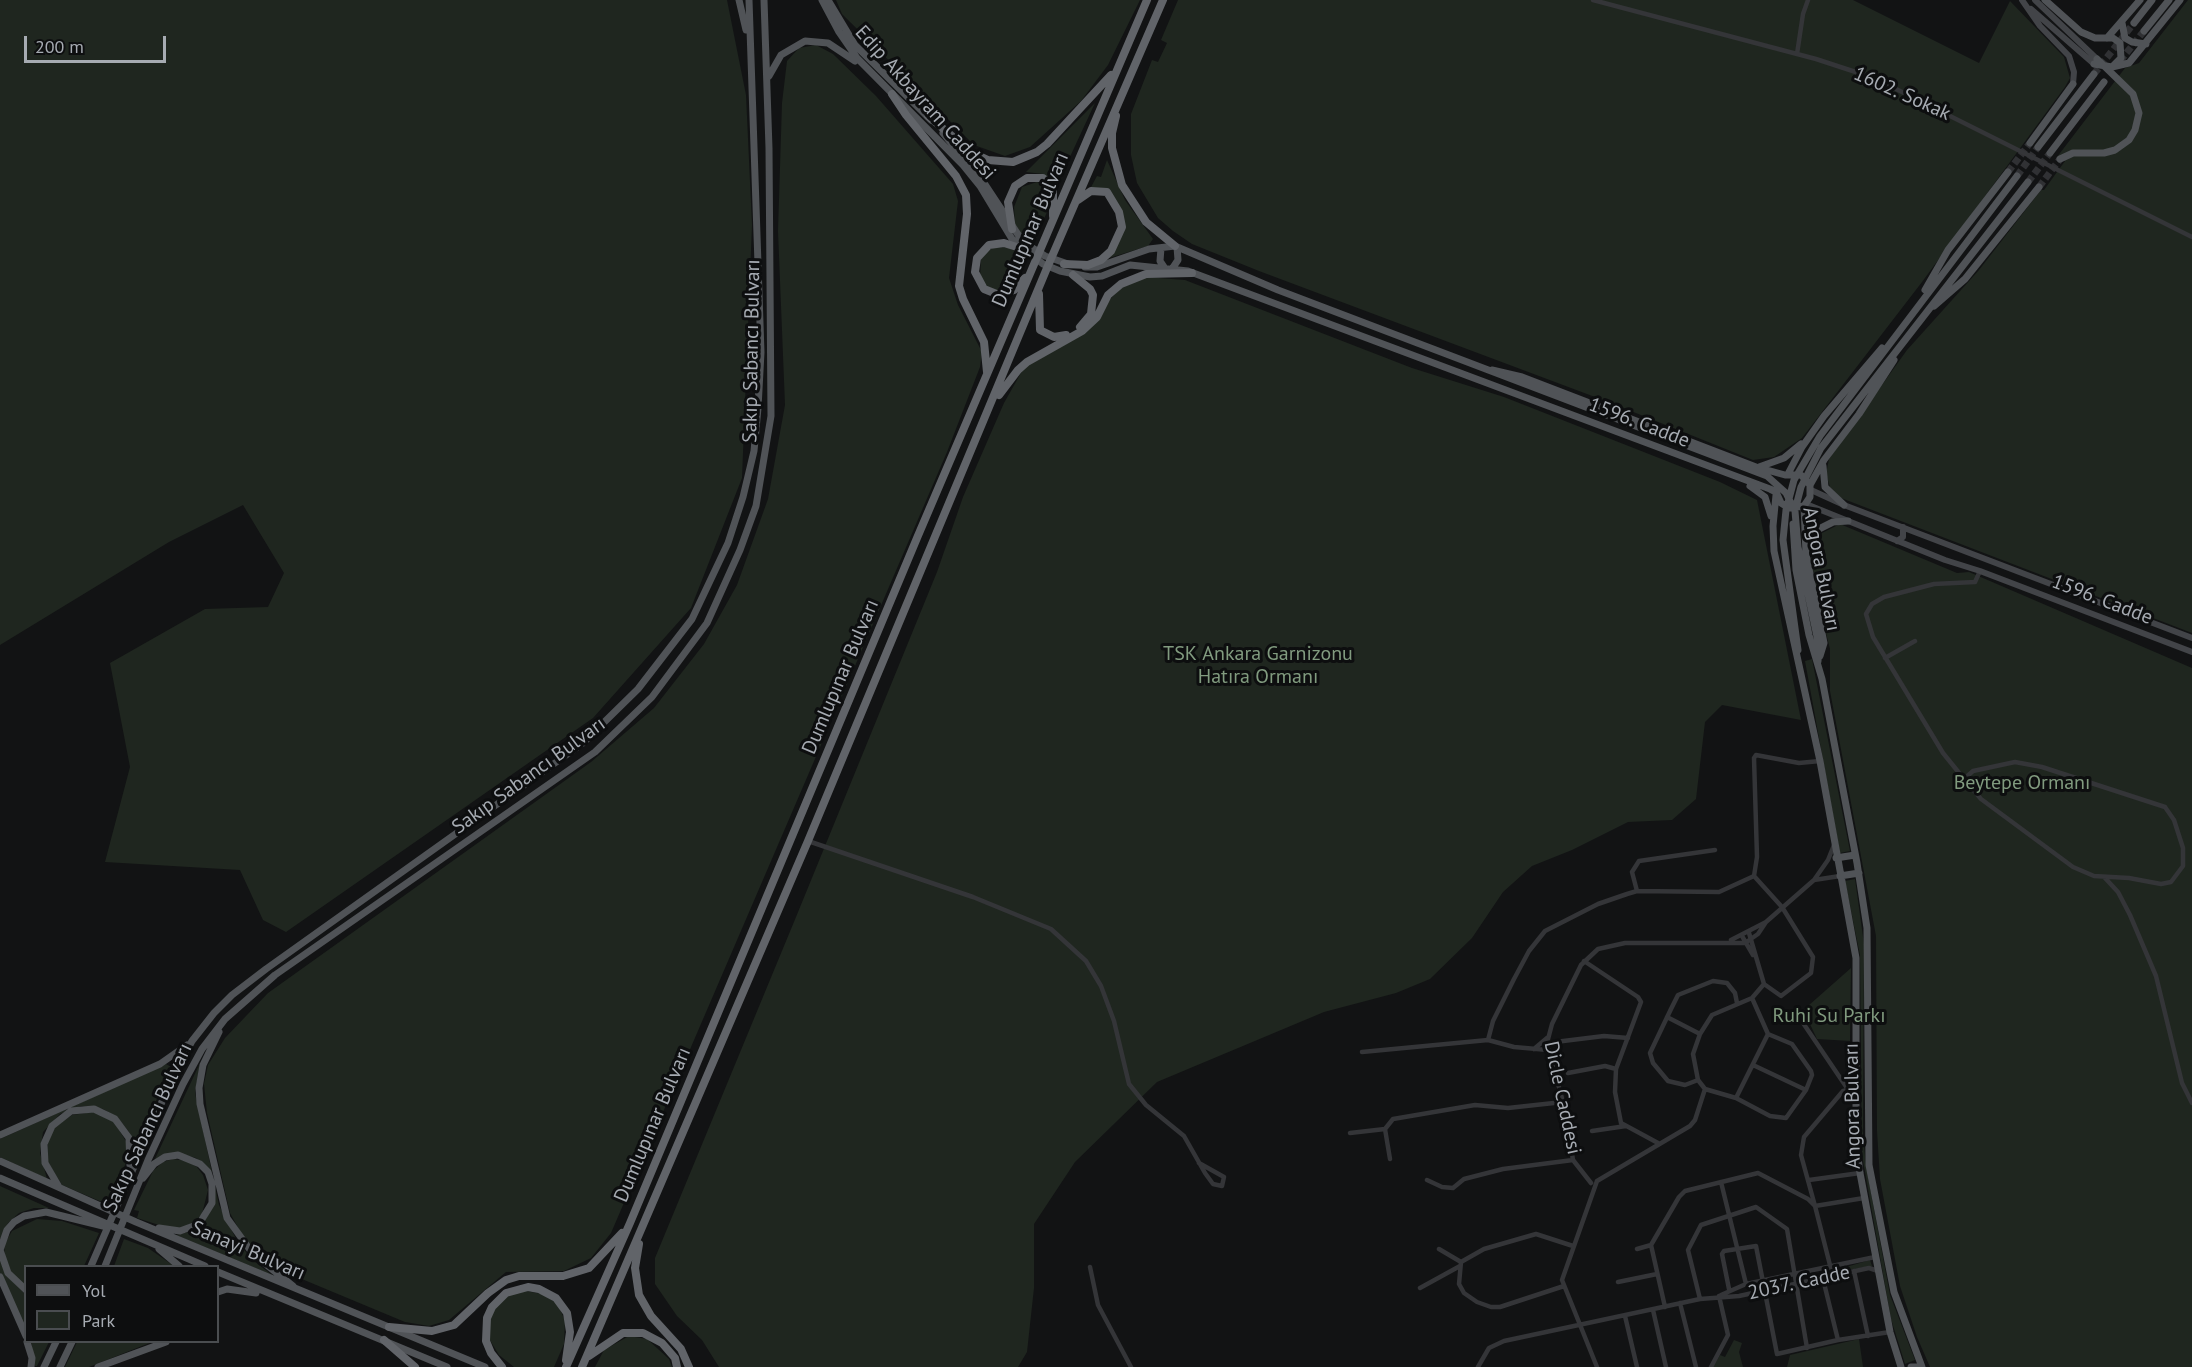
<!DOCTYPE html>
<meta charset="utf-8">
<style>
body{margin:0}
#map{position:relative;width:2192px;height:1367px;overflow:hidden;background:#121314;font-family:"PT Sans",sans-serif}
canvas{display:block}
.legend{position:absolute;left:24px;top:1265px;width:195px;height:78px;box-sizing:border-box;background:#0d0e0f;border:2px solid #4a4d50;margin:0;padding:8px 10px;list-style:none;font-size:18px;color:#a6abb2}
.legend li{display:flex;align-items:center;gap:12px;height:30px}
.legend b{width:30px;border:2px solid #4a4d50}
.scale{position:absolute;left:24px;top:36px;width:142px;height:27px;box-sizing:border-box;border:3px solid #a6abb2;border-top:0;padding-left:8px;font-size:18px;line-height:21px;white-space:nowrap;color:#a6abb2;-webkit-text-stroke:4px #0d0e0f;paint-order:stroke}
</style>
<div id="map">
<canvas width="2192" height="1367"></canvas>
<ul class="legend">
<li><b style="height:8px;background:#505357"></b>Yol</li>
<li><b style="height:16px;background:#1f261f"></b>Park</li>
</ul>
<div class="scale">200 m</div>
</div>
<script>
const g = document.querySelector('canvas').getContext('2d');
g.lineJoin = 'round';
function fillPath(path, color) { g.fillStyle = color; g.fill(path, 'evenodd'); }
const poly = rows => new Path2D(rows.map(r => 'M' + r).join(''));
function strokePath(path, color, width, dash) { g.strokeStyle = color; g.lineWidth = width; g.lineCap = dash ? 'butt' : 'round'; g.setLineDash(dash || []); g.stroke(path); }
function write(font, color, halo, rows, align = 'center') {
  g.font = font + ' "PT Sans",sans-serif'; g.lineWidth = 6; g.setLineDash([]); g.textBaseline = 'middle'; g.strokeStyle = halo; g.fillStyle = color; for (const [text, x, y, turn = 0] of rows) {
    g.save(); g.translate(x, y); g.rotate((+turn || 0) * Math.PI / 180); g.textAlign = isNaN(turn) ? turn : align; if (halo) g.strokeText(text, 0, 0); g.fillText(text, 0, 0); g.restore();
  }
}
const green = poly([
 [0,0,727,0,746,95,752,225,742,478,691,608,593,718,286,932,263,920,240,870,105,862,130,767,110,663,205,609,268,607,284,573,243,505,169,542,0,645],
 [836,0,1140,0,1108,65,1081,101,1030,147,1005,156,974,145,842,14],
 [1178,0,1853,0,1979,63,2010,1,2064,57,2070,78,2065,87,1922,282,1802,438,1774,457,1753,460,1611,403,1259,271,1192,244,1173,231,1158,218,1137,183,1131,155,1131,114,1152,60,1158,62,1167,43,1161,40],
 [2188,0,2192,0,2192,633,1841,498,1830,487,1826,474,1829,459,1907,350,1979,270,2041,190,2044,190,2065,161,2057,157,2125,68,2139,63],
 [816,45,833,54,876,96,953,184,958,201,949,278,958,305,982,352,980,367,947,452,611,1233,591,1258,564,1271,506,1272,449,1320,429,1326,405,1322,285,1272,254,1249,241,1233,230,1213,207,1113,204,1084,208,1065,225,1038,268,993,591,762,654,708,704,644,737,585,768,499,785,405,778,231,782,103,787,61,799,48],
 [1095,103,1062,174,1057,173,1053,182,1043,174,1026,172],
 [1107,160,1125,200,1153,239,1148,246,1109,258,1123,230,1110,193,1090,189,1097,176,1101,177],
 [1037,182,1047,187,1051,202,1033,246,1026,241,1015,224,1014,207,1022,187],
 [1007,247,1027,257,1009,289,1004,292,990,290,980,279,981,257,992,248],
 [1146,277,1185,280,1412,368,1504,397,1720,482,1757,500,1801,720,1722,705,1705,722,1696,799,1672,820,1628,822,1572,850,1532,866,1503,892,1472,938,1430,979,1396,993,1324,1012,1157,1082,1075,1162,1034,1224,1034,1288,1027,1352,1018,1367,719,1367,702,1340,677,1316,655,1284,655,1258,796,917,937,572,963,497,1004,403,1026,364,1077,337,1119,289],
 [1840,524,1957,573,1969,572,2192,668,2192,1367,1930,1367,1917,1337,1900,1286,1880,1179,1877,1131,1876,936,1830,691,1830,649,1819,605,1809,547,1816,536],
 [1812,659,1850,851,1840,853,1805,661],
 [1855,879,1864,944,1863,1134,1866,1166,1890,1295,1915,1360,1905,1364,1891,1319,1862,1155,1860,955,1845,881],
 [1851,968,1850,1041,1817,1039,1809,1022,1804,1022,1800,1013],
 [200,1063,195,1093,219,1205,238,1243,254,1261,272,1275,176,1235,192,1231,201,1225,214,1197,203,1164,196,1158,182,1154,154,1161],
 [166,1064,171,1067,135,1148,129,1132,118,1118,103,1109,81,1106,60,1114,43,1132,40,1153,47,1179,0,1157,0,1139],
 [93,1112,113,1120,127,1143,127,1160,109,1205,62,1185,47,1161,48,1141,55,1127,72,1115],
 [173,1159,188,1161,197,1167,203,1175,208,1190,202,1214,195,1221,181,1229,162,1226,137,1218,139,1211,134,1210,153,1171,163,1162],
 [0,1186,49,1208,34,1208,19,1213,8,1223,0,1240],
 [37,1219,62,1221,99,1233,84,1266,26,1266,25,1288,14,1278,5,1259,4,1245,12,1231],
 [124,1239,148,1248,174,1266,114,1266],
 [0,1256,9,1278,25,1294,25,1330,0,1273],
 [1870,1260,1872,1266,1835,1272,1836,1270],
 [526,1291,542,1294,558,1304,565,1321,564,1344,554,1367,514,1367,499,1355,488,1337,490,1319,498,1303,508,1295],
 [629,1336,647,1339,669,1359,672,1367,595,1367,604,1350],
 [1859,1339,1863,1367,1787,1367,1790,1355],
 [1734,1340,1742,1343,1739,1352,1743,1367,1713,1367,1720,1355,1725,1357],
 [31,1342,49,1342,37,1366,35,1366],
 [77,1342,152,1342,89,1367,65,1367]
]);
const primaryTunnel = poly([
 [2120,61,2144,31],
 [2094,74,2134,23],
 [2008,172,2030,143],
 [2017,176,2038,147],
 [2028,182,2050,153],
 [2039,187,2060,159]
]);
const street = poly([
 [1593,0,1816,59,1874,78,2192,237],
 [1797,54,1803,14,1808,0],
 [1885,658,1915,641],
 [1964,779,1973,771,2015,762,2042,767,2165,807,2174,820,2183,848,2183,866,2171,882,2161,884,2129,878,2094,876,2073,867,1981,799,1964,779,1943,753,1873,637,1866,614,1872,604,1884,597,1934,584,1975,582,1980,571],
 [808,841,973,897,1051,929,1086,961,1101,986,1114,1021,1129,1084,1146,1105,1184,1136,1205,1173,1213,1184,1222,1186,1224,1177,1199,1163],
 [1754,876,1757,857,1754,758,1756,755,1799,763,1820,761],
 [2105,878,2118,892,2130,915,2156,976,2182,1083,2192,1103],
 [1814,880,1840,876],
 [1637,891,1632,872,1639,861,1715,850],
 [1749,933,1764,984,1781,996,1811,973,1813,957,1782,907,1754,876],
 [1742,936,1753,955],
 [1731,940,1766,922,1814,880,1828,860,1834,845],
 [1584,961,1638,997,1641,1002,1616,1069,1615,1092,1621,1123,1658,1143],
 [1752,998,1764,984],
 [1667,1017,1700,1034],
 [1801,1020,1847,1088],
 [1488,1040,1493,1021,1514,979,1529,951,1545,931,1598,904,1627,894,1637,891,1719,892,1754,876],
 [1547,1043,1604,1036,1628,1038],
 [1534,1049,1547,1038],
 [1362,1052,1488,1040,1514,1047,1548,1050],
 [1753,1065,1806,1090],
 [1568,1073,1605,1066,1616,1069],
 [1698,1080,1685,1085,1668,1081,1653,1063,1650,1053,1671,1009,1678,995,1713,981,1727,983,1735,993,1737,1003],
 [1857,1088,1843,1091,1804,1137,1801,1155,1815,1206,1864,1198],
 [1705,1089,1736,1098,1770,1116,1786,1118,1806,1090,1812,1075,1811,1071,1792,1044,1768,1034,1736,1098],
 [1705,1089,1698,1080,1693,1054,1700,1034,1712,1015,1752,998,1768,1034],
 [1592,1131,1626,1126],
 [1350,1133,1385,1129],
 [1390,1159,1385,1129,1393,1119,1475,1105,1508,1108,1563,1102],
 [1427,1180,1442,1187,1453,1188,1464,1179,1503,1169,1573,1160],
 [1809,1180,1860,1173],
 [1597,1181,1562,1280,1597,1367],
 [1597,1181,1690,1126,1695,1120,1705,1089],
 [1721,1182,1746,1284],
 [1591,1183,1573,1160,1563,1102,1547,1043,1552,1024,1581,965,1598,949,1625,943,1745,943,1758,934,1766,922],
 [1439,1249,1461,1262,1459,1284,1464,1293,1477,1302,1491,1307,1500,1307,1564,1286],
 [1637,1249,1651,1245],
 [1461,1262,1484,1249,1536,1234,1573,1246],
 [1090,1267,1098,1305,1131,1367],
 [1854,1271,1868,1336],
 [1823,1279,1838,1340],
 [1618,1282,1657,1274],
 [1420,1288,1460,1266],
 [1729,1289,1722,1254,1724,1251,1756,1246,1777,1354,1838,1340,1890,1332],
 [1721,1295,1746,1284,1875,1257],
 [1700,1299,1688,1250,1701,1225,1756,1207,1787,1229,1807,1348],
 [1680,1303,1696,1367],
 [1665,1307,1651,1245,1679,1197,1685,1191,1758,1173,1808,1199,1815,1206,1833,1277],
 [1653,1310,1666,1367],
 [1625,1316,1637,1367],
 [1478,1367,1489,1348,1504,1341,1700,1299,1739,1296,1869,1268,1878,1271],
 [1711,1367,1728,1335,1719,1296]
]);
const secondary = poly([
 [2022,0,2040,26,2069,56,2074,72,2073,84],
 [2035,0,2097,59],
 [2031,9,2094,64],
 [1811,490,1844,505,2192,638],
 [1806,504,1945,560,1980,571,2192,652],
 [1897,541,1903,537,1903,527]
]);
const primary = poly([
 [739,0,746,30],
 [822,0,839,32,857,58,963,165,980,186,1012,239,1043,264,1060,271,1090,277,1102,276,1130,265,1188,271,1770,489,1776,492,1781,503,1789,508,1804,506,1810,497,1810,485,1801,475,1785,475,1756,467,1522,377,1492,370],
 [828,0,855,45,931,120],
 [2045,0,2081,32,2095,38,2113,38,2120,43,2121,58,2112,67],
 [2122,23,2125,38,2132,42,2146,44],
 [2134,23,2152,0],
 [2144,31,2169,0],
 [2107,38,2140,0],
 [2094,64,2112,67,2129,63,2180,0],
 [769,76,781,55,805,41,828,43,855,61],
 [943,133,984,183,1023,242,1045,256,1068,264],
 [2030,143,2073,84],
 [2038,147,2094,74],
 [2050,153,2104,82],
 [2060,159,2073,153,2104,153,2115,150,2129,140,2135,130,2139,113,2133,94,2097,59],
 [1161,248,1160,261,1164,267],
 [1085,267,1097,267,1149,249,1175,246,1278,290,1767,476,1786,493,1795,511,1798,547,1819,646,1818,661],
 [1172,269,1178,260,1177,247],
 [1925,290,1948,250,2008,172],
 [1934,306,1965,279,2039,187],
 [1823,466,1825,487,1844,505],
 [1759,467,1784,458,1801,444],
 [1788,474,1802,447,1824,416,1882,348],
 [1810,485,1824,460,1859,414,1894,360],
 [1750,486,1765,497,1771,516],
 [1776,495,1773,526,1774,551,1820,761,1856,958,1856,1143,1860,1173,1890,1332,1901,1367],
 [1804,506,1806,554,1824,643,1820,656],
 [1795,510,1801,487,1821,448,2028,182],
 [1793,524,1796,570,1809,635,1822,679,1857,863,1867,928,1869,1165,1894,1292,1922,1367],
 [1806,545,1810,537,1819,529,1833,522,1848,521],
 [1798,650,1783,540,1786,510,1794,480,1820,436,2017,176],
 [1836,858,1855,855],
 [1840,876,1859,873],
 [219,1032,203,1065,199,1088,200,1104,227,1218,253,1254,293,1286],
 [0,1135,160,1064,187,1045],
 [0,1161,136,1222,485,1367],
 [0,1178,205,1266],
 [143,1178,154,1164,165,1157,178,1155,200,1164,208,1172,212,1184,212,1203,199,1224,180,1231,159,1228],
 [59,1187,45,1163,44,1144,52,1126,71,1111,94,1109,115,1119,129,1138,130,1165],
 [159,1249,179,1266],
 [91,1266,174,1074,192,1041,214,1013,232,995,266,969,583,743,638,689,692,619,728,543,743,497,754,451,758,408,761,352,749,0],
 [105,1266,148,1160,183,1084,202,1049,225,1019,275,975,595,752,652,697,707,623,740,550,756,506,771,416,769,148,764,0],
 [218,1272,447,1367],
 [0,1277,26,1336],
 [26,1290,8,1273,0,1250,7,1230,14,1222,24,1216,46,1212,103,1226],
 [218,1292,227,1289,256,1293],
 [27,1342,32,1358,31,1367],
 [44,1367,56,1342],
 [60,1367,72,1342],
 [98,1367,166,1342],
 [1911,1367,1918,1367]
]);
const highway = poly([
 [892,94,906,115,956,176,966,195,967,214,959,286,963,299,984,342,987,372],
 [928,116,971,152,988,160,1013,162,1037,152,1047,144,1111,75],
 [1116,116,1112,133,1112,148,1122,185,1146,222,1175,246],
 [1012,229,1008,202,1015,186,1027,178,1043,178,1050,184,1053,190,1053,216],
 [1020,248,1004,243,989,245,977,258,975,272,984,289,999,295,1014,290,1025,278],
 [1064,264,1088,265,1101,260,1111,251,1122,227,1119,212,1107,192,1091,191,1078,200],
 [1073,275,1090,289,1093,295,1091,314,1080,327],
 [1039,294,1040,330,1054,337,1066,335],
 [999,395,1018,370,1027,362,1082,331,1097,317,1108,295,1121,284,1146,274,1192,273],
 [639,1244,635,1268,639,1295,651,1316,681,1349,689,1367],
 [389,1327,432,1331,454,1325,488,1293,506,1280,519,1276,563,1276,589,1268,622,1233],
 [384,1340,415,1367],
 [589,1356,623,1333,643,1333,662,1343,675,1358,677,1367],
 [502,1367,491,1353,486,1341,487,1318,492,1307,506,1293,528,1287,539,1289,556,1298,567,1313,570,1332,566,1360],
 [566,1367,630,1223,917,538,1147,0],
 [582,1367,808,841,1047,268,1163,0]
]);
const streetNames = [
 ["1602. Sokak",1902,94,24],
 ["Edip Akbayram Caddesi",925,103,48],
 ["Dumlupınar Bulvarı",1031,230,-67],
 ["Sakıp Sabancı Bulvarı",752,351,-89],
 ["1596. Cadde",1639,423,21],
 ["Angora Bulvarı",1821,569,79],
 ["1596. Cadde",2102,600,21],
 ["Dumlupınar Bulvarı",841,677,-67],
 ["Sakıp Sabancı Bulvarı",529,776,-36],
 ["Dicle Caddesi",1562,1098,78],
 ["Angora Bulvarı",1853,1106,-91],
 ["Dumlupınar Bulvarı",653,1125,-67],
 ["Sakıp Sabancı Bulvarı",148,1128,-65],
 ["Sanayi Bulvarı",248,1251,23],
 ["2037. Cadde",1799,1283,-12]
];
const parkNames = [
 ["TSK Ankara Garnizonu",1258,654],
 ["Hatıra Ormanı",1258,677],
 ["Beytepe Ormanı",2022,783],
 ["Ruhi Su Parkı",1829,1016]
];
fillPath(green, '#1f261f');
strokePath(primaryTunnel, '#303134', 7, [7, 3.5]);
strokePath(street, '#343538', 4.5);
strokePath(secondary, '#424448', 6);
strokePath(primary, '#505357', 7);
strokePath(highway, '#616469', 8);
write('20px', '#a6abb2', '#0d0e0f', streetNames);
write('20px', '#819b7f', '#0d0e0f', parkNames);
</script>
